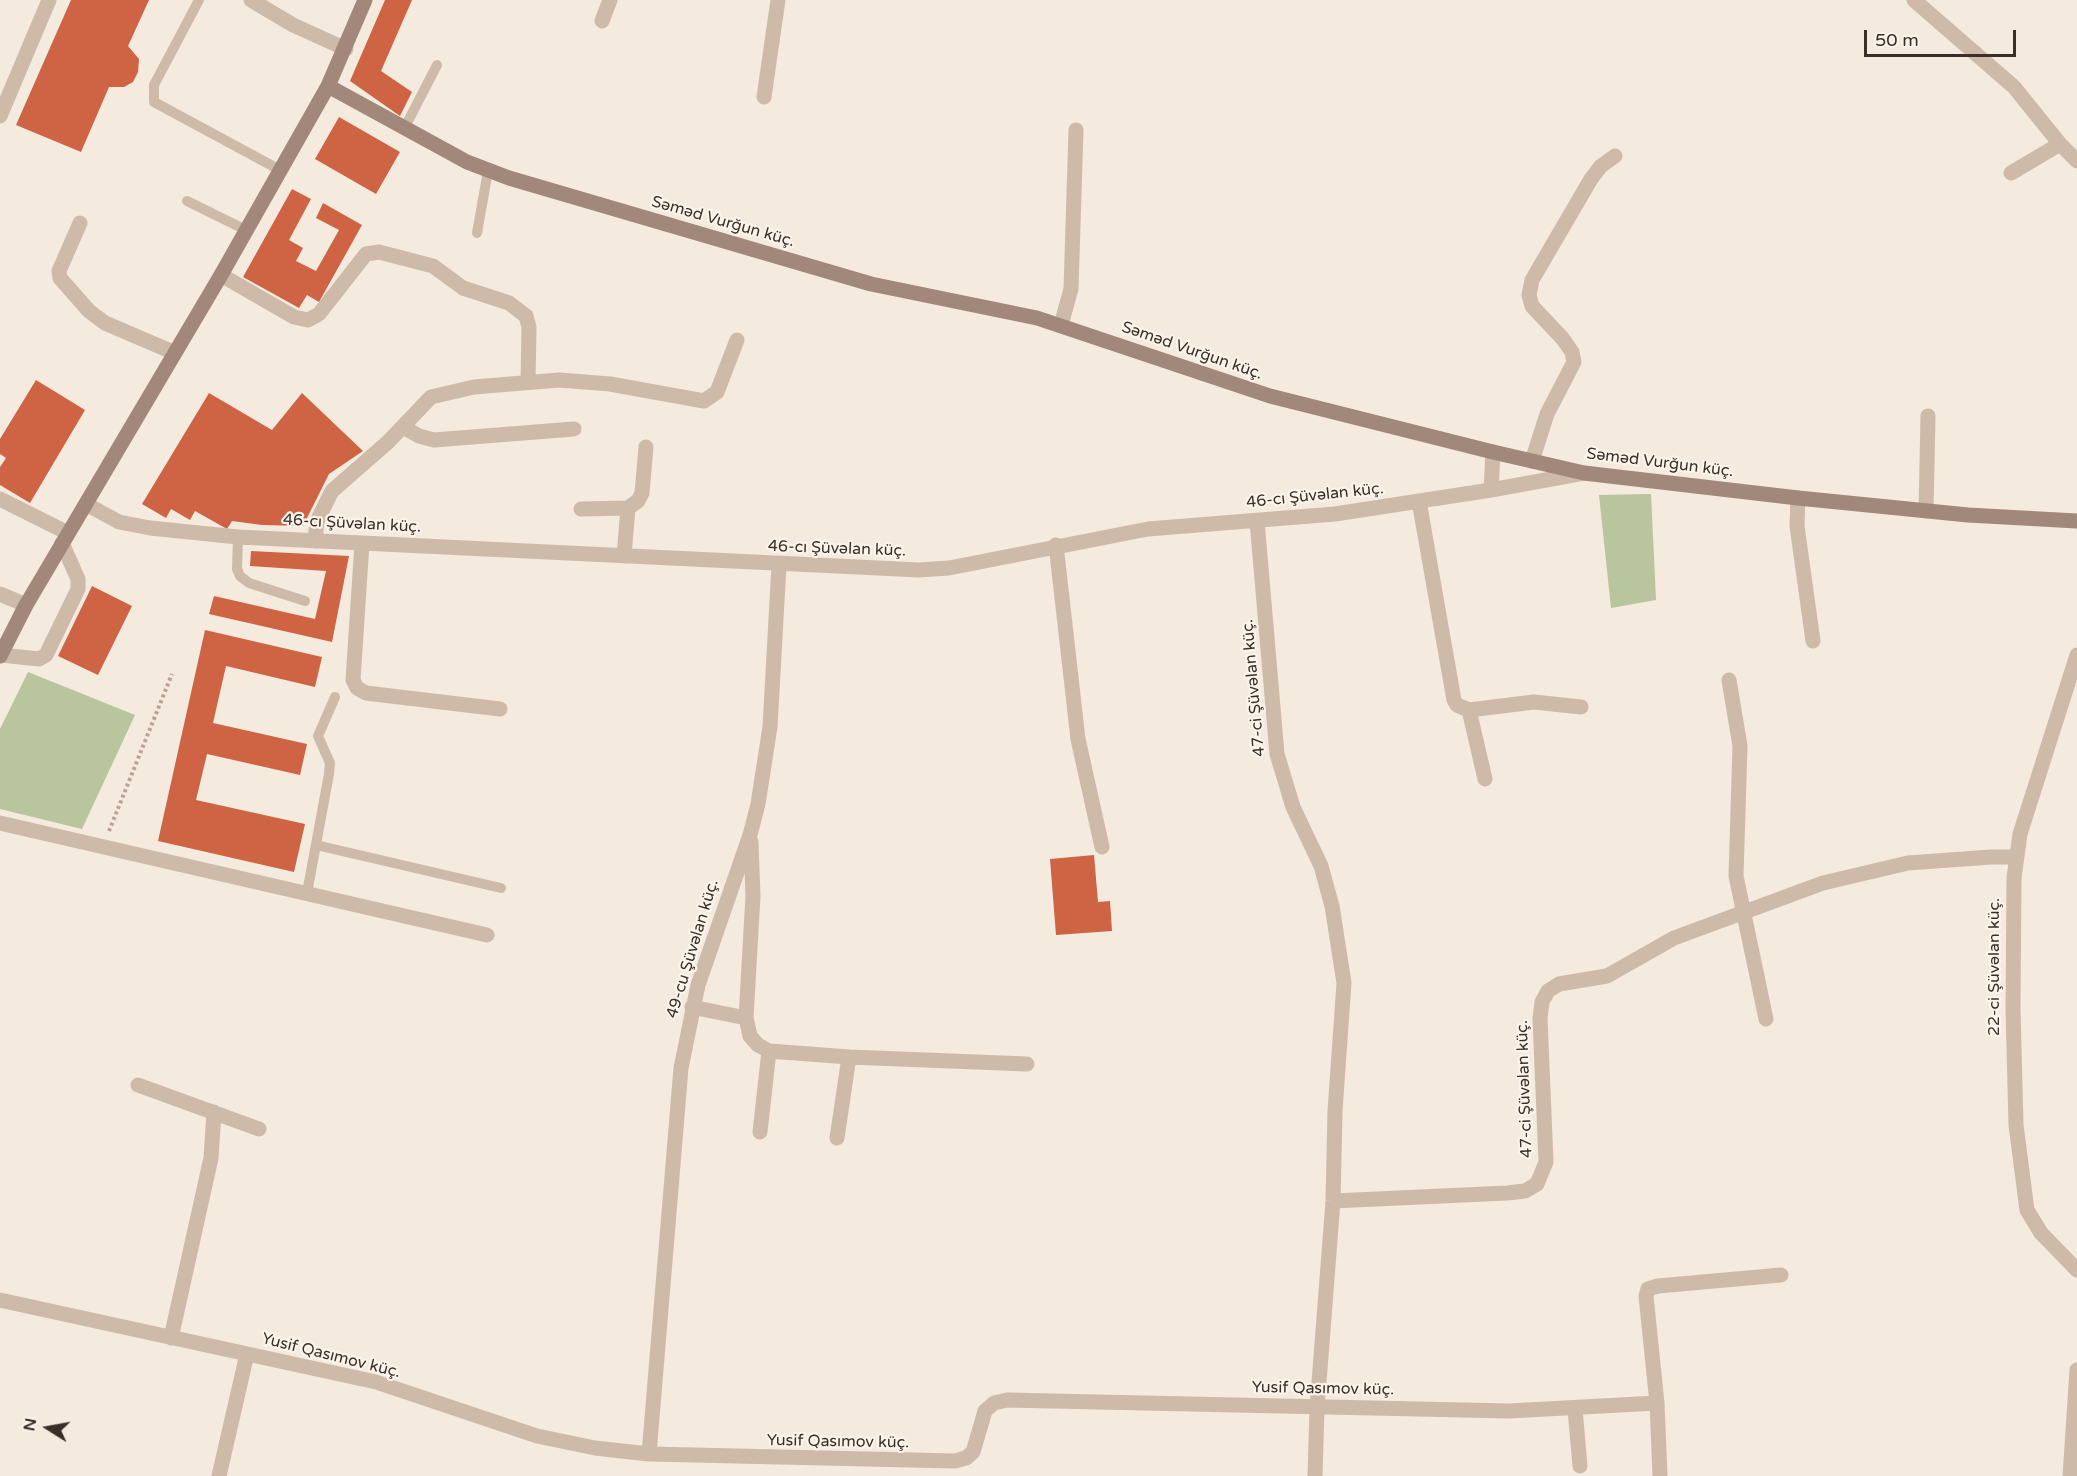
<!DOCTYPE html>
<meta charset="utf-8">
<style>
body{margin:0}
#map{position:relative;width:2077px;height:1476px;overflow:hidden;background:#f4eade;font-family:"Varela Round",sans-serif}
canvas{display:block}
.north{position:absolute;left:18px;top:1398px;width:60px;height:60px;-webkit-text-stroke:4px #fbf4eb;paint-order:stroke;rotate:281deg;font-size:16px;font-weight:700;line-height:24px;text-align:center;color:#3a2e29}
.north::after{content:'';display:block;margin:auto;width:21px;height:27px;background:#3a2e29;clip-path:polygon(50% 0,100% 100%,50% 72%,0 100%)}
.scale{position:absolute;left:1864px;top:30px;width:152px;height:27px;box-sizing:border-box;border:3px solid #3a2e29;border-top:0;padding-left:8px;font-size:18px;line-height:21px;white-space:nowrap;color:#3a2e29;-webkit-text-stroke:4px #fbf4eb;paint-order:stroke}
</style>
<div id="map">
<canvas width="2077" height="1476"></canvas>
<div class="north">N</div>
<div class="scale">50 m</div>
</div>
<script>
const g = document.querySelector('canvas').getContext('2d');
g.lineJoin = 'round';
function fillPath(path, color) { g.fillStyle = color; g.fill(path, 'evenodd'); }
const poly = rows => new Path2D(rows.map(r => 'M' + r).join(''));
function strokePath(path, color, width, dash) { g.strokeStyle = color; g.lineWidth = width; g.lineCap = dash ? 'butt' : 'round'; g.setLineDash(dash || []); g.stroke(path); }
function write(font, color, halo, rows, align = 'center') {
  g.font = font + ' "Varela Round",sans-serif'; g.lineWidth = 4.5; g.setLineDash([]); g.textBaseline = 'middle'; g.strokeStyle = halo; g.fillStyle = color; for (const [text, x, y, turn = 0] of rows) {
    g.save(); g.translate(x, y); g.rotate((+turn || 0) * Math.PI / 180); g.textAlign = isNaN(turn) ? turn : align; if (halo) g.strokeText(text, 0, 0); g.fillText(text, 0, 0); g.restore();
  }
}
const green = poly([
 [1651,494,1656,600,1611,608,1599,495],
 [28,672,135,715,82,829,0,809,0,729]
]);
const building = poly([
 [71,0,149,0,128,46,139,59,138,72,133,82,124,87,109,87,81,152,16,125],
 [385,0,412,0,381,71,412,92,400,116,350,81],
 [339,117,400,152,376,194,315,159],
 [292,189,311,199,289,240,303,248,296,261,316,271,339,230,316,218,323,203,362,225,319,302,307,295,299,308,243,277],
 [36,380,85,410,30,503,0,485,0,467,6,458,0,454,0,439],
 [209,393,272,430,302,393,363,451,329,474,303,526,262,525,232,521,227,529,195,511,190,520,171,509,166,518,142,504],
 [251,551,349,556,332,642,209,614,214,596,315,619,326,571,250,566],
 [92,586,132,606,98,675,58,656],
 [205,630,322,657,315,687,226,666,213,723,307,744,300,775,207,754,196,800,305,824,294,872,158,841],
 [1094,855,1098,902,1110,901,1112,931,1056,935,1050,859]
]);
const path = poly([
 [109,831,172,674]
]);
const lane = poly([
 [199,0,154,85,154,102,280,170],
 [404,129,437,65],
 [187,201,246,230],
 [477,233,488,171],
 [238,537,237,569,240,576,249,583,305,601],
 [316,845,501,888],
 [307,893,329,774,330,763,318,736,335,697]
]);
const street = poly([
 [251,0,293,25,346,49],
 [1914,0,2014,87,2060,144,2077,161],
 [602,21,610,0],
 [764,97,778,0],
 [0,116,49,0],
 [2011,173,2060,144],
 [80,223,59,271,60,278,89,311,105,323,175,353],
 [221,275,294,317,308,320,319,314,366,254,379,252,433,266,463,288,509,303,526,316,529,327,528,381],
 [1061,325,1071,289,1076,130],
 [403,427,419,436,434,440,574,429],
 [1532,461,1547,414,1574,362,1572,352,1563,339,1532,306,1529,295,1532,280,1591,179,1601,166,1615,156],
 [1491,490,1493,452],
 [1798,498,1797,526,1813,641],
 [0,499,68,533],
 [1419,501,1454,700,1457,705,1469,710,1534,702,1581,707],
 [86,504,119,522,150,528,238,537,919,570,949,568,1148,529,1335,514,1491,490,1584,473],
 [581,509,628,508],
 [1926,511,1928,416],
 [1257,521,1277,754,1293,807,1321,866,1332,906,1344,983,1335,1111,1333,1201,1317,1408,1315,1476],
 [315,541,317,521,332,491,388,442,431,397,474,387,559,380,610,384,704,401,717,392,737,340],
 [362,543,353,680,357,688,366,693,500,709],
 [1056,545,1078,739,1102,847],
 [624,556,628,508,638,501,642,493,646,447],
 [0,594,26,605],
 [1,655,39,659,46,655,78,589,78,579,62,543],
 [2077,655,2020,834,2014,878,2013,1009,2016,1125,2027,1210,2041,1233,2077,1270],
 [1729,680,1740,746,1736,876,1766,1019],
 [1469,710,1485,779],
 [0,823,487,935],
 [751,842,753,896,746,1018,750,1036,758,1045,769,1051,849,1057,1027,1064],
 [692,1007,746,1018],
 [138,1085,259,1129],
 [760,1132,769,1051],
 [837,1138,849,1057],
 [1333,1201,1507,1193,1525,1191,1537,1184,1546,1162,1540,1018,1542,1002,1548,991,1559,984,1607,976,1674,938,1823,883,1908,863,1991,857,2015,857],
 [0,1300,376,1382,537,1436,595,1448,649,1454,955,1461,966,1458,973,1452,985,1411,994,1403,1007,1400,1509,1411,1657,1403],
 [171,1338,211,1158,214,1112],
 [1575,1409,1580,1466],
 [649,1454,681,1068,698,985,750,835,758,804,770,727,779,565],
 [219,1476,247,1354],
 [1660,1476,1657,1403,1646,1296,1648,1289,1658,1286,1781,1275],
 [2070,1476,2077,1370]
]);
const secondary = poly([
 [328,86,467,162,509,178,871,284,1037,318,1270,396,1493,452,1584,473,1798,498,1968,515,2077,521],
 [0,656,26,605,221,275,328,86,365,0]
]);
const streetNames = [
 ["Səməd Vurğun küç.",723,222,16],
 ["Səməd Vurğun küç.",1192,351,19],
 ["Səməd Vurğun küç.",1660,463,7],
 ["46-cı Şüvəlan küç.",1315,496,-6],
 ["46-cı Şüvəlan küç.",352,524,3],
 ["46-cı Şüvəlan küç.",837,549,2],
 ["47-ci Şüvəlan küç.",1254,688,-95],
 ["49-cu Şüvəlan küç.",693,949,-73],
 ["22-ci Şüvəlan küç.",1995,967,-90],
 ["47-ci Şüvəlan küç.",1525,1089,-92],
 ["Yusif Qasımov küç.",331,1356,14],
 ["Yusif Qasımov küç.",1323,1389,1],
 ["Yusif Qasımov küç.",838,1442,1]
];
fillPath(green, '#b8c59d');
fillPath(building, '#ce6443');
strokePath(path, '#baa393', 4, [3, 3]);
strokePath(lane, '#cebaa9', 10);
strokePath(street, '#cebaa9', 15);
strokePath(secondary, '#a2887a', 15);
write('16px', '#3a2e29', '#fbf4eb', streetNames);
</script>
